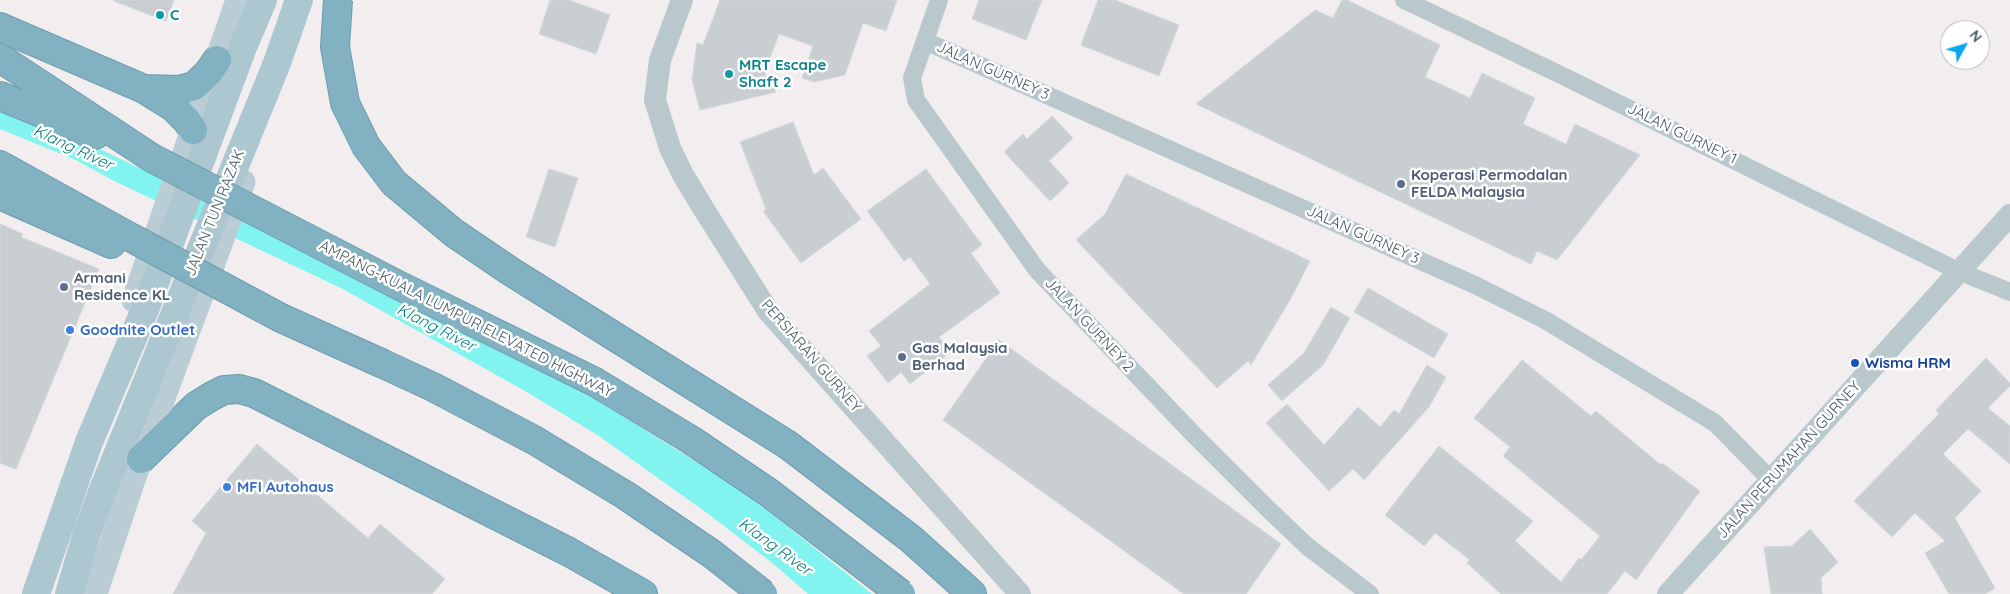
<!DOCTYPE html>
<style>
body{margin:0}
#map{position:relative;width:2010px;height:594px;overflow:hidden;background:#f2eeef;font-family:Quicksand,sans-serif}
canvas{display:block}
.north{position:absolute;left:1940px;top:20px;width:50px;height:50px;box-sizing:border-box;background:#fff;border:1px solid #b5bcbf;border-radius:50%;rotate:51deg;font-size:14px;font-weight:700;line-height:20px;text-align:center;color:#45585e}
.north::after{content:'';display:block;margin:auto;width:18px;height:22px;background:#08a8f2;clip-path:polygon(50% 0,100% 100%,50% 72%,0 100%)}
</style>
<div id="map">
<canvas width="2010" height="594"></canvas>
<div class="north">N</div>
</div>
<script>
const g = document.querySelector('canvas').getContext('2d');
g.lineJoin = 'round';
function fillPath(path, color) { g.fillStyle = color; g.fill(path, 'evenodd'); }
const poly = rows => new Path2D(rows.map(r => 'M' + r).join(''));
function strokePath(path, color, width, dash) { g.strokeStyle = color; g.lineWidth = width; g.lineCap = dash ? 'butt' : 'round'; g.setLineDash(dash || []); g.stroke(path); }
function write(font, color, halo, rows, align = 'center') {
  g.font = font + ' Quicksand,sans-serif'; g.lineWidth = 5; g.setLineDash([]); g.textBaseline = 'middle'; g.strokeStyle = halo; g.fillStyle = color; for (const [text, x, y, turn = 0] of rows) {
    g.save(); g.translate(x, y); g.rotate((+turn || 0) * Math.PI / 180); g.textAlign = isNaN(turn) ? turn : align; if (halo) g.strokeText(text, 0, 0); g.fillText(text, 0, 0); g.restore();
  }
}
const water = poly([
 [0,103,54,127,135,166,257,221,566,381,743,491,872,594,808,594,771,562,707,513,599,436,525,391,341,288,114,181,76,160,0,129]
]);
const building = poly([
 [114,0,174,0,166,21,114,1,114,0],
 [550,0,569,0,610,15,596,54,539,34,550,0],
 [720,0,897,0,886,31,863,23,845,75,814,82,802,78,813,46,779,34,767,66,759,63,776,92,700,110,692,80,697,43,703,45,720,0],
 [979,0,1042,0,1026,40,972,19,979,0],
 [1098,0,1115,0,1179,25,1159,76,1081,45,1098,0],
 [1342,0,1347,0,1440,45,1425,77,1470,98,1482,73,1535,98,1523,124,1566,144,1575,124,1640,155,1557,260,1537,251,1531,264,1196,104,1315,10,1333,18,1342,0],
 [1052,116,1073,138,1049,161,1069,183,1050,201,1004,152,1023,134,1027,139,1052,116],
 [793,122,814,175,823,168,861,219,801,263,763,211,766,209,740,142,793,122],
 [549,169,578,178,555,247,526,237,549,169],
 [926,169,982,245,971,253,1000,293,939,337,951,352,910,384,901,372,888,383,867,356,881,346,869,331,930,284,910,257,904,261,867,211,926,169],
 [1126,174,1310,261,1291,298,1251,365,1248,361,1217,388,1076,240,1105,214,1126,174],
 [0,224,23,234,21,237,99,269,16,469,0,463,0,224],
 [1368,288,1448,334,1434,358,1354,312,1368,288],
 [1331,307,1350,318,1323,365,1282,401,1268,385,1304,353,1331,307],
 [999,340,1281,544,1246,594,1184,594,943,420,999,340],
 [1986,358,2010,383,2010,386,1988,408,2010,426,2010,464,1968,429,1943,454,1981,491,1955,518,1995,588,1985,594,1949,594,1925,553,1945,541,1915,513,1892,537,1854,501,1939,414,1936,410,1986,358],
 [1522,360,1591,416,1596,411,1661,465,1662,463,1700,491,1636,580,1625,571,1607,594,1501,594,1467,563,1470,560,1435,533,1424,546,1385,515,1439,446,1533,521,1515,541,1561,582,1579,558,1581,560,1600,536,1503,456,1510,447,1474,418,1522,360],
 [1427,365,1446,377,1429,407,1364,480,1353,469,1329,491,1266,423,1287,404,1324,445,1358,407,1380,427,1394,410,1399,414,1427,365],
 [257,444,368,538,380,524,445,579,432,594,173,594,206,533,192,521,257,444],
 [1810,529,1838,562,1821,578,1822,594,1771,594,1764,547,1792,546,1810,529]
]);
const minor = poly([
 [939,0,912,78,916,100,1037,270,1195,436,1267,508,1308,547,1370,594],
 [1404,0,1563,76,1958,271,2010,292],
 [925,41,1475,285,1545,320,1715,423,1771,480]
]);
const tertiary = poly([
 [682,0,660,60,655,100,670,148,682,173,703,208,768,311,1020,594],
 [1668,594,2010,215]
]);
const secondary = poly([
 [134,300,238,0],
 [95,594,135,474,243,182]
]);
const primary = poly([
 [36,594,89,442,146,307,243,47,263,0],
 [69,594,87,533,102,492,277,63,299,0]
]);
const motorway = poly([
 [0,27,144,89,173,107,187,121,193,130],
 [0,58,152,158],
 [145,89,179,90,194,86,208,73,217,60],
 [0,96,95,135],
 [0,165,130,237],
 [0,195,111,244],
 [281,318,381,363],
 [788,445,911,539,972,594],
 [141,459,196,406,212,396,224,390,239,389,254,393,569,552,643,594]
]);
const motorwayBridge = poly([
 [338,0,335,47,345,103,366,146,394,183,454,233,510,271,788,445],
 [152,158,398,285,595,382,691,440,768,492,901,594],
 [130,237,281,318],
 [381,363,433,387,534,440,625,495,712,554,763,594]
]);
const markers = [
 [160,15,5,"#0f9aa8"],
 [729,74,5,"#0f9aa8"],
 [1401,184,5,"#5c6f8a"],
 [64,287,5,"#5c6f8a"],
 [70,330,5,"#3f7fe0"],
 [902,357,5,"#5c6f8a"],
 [1855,363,5,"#1a4fb4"],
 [227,487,5,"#3f7fe0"]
];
const cultureNames = [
 ["C",170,15],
 ["MRT Escape",739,65],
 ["Shaft 2",739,82]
];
const streetNames = [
 ["JALAN GURNEY 3",993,71,24],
 ["JALAN GURNEY 1",1682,134,26],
 ["JALAN TUN RAZAK",215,213,-68],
 ["JALAN GURNEY 3",1363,235,24],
 ["AMPANG-KUALA LUMPUR ELEVATED HIGHWAY",466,319,27],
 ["JALAN GURNEY 2",1089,325,47],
 ["PERSIARAN GURNEY",811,356,49],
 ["JALAN PERUMAHAN GURNEY",1789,460,-48]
];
const serviceNames = [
 ["Koperasi Permodalan",1411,175],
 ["FELDA Malaysia",1411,192],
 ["Armani",74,278],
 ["Residence KL",74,295],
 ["Gas Malaysia",912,348],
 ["Berhad",912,365]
];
const shopNames = [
 ["Goodnite Outlet",80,330],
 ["MFI Autohaus",237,487]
];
const transitNames = [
 ["Wisma HRM",1865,363]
];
const waterNames = [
 ["Klang River",73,148,25],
 ["Klang River",436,328,27],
 ["Klang River",775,547,36]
];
fillPath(water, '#82f4ef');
fillPath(building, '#c8ced2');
strokePath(building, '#d2d7db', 1);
strokePath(motorway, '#6d9cae', 30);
strokePath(minor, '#b9c8cd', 18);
strokePath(tertiary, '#b9c8cd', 22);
strokePath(secondary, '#bacdd5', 25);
strokePath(primary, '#acc7d0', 28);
strokePath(motorway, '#82b1c2', 28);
strokePath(motorwayBridge, '#6d9cae', 30, []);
strokePath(motorwayBridge, '#82b1c2', 28);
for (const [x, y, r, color] of markers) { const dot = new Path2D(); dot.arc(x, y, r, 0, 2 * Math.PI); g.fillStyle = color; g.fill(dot); strokePath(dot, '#fff', 2); }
write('bold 15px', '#0d838f', '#fff', cultureNames, 'left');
write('15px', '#45585e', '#fff', streetNames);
write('bold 15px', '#4e5e75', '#fff', serviceNames, 'left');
write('bold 15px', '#366cbe', '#fff', shopNames, 'left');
write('bold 15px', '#164399', '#fff', transitNames, 'left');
write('italic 16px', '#058480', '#fff', waterNames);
</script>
